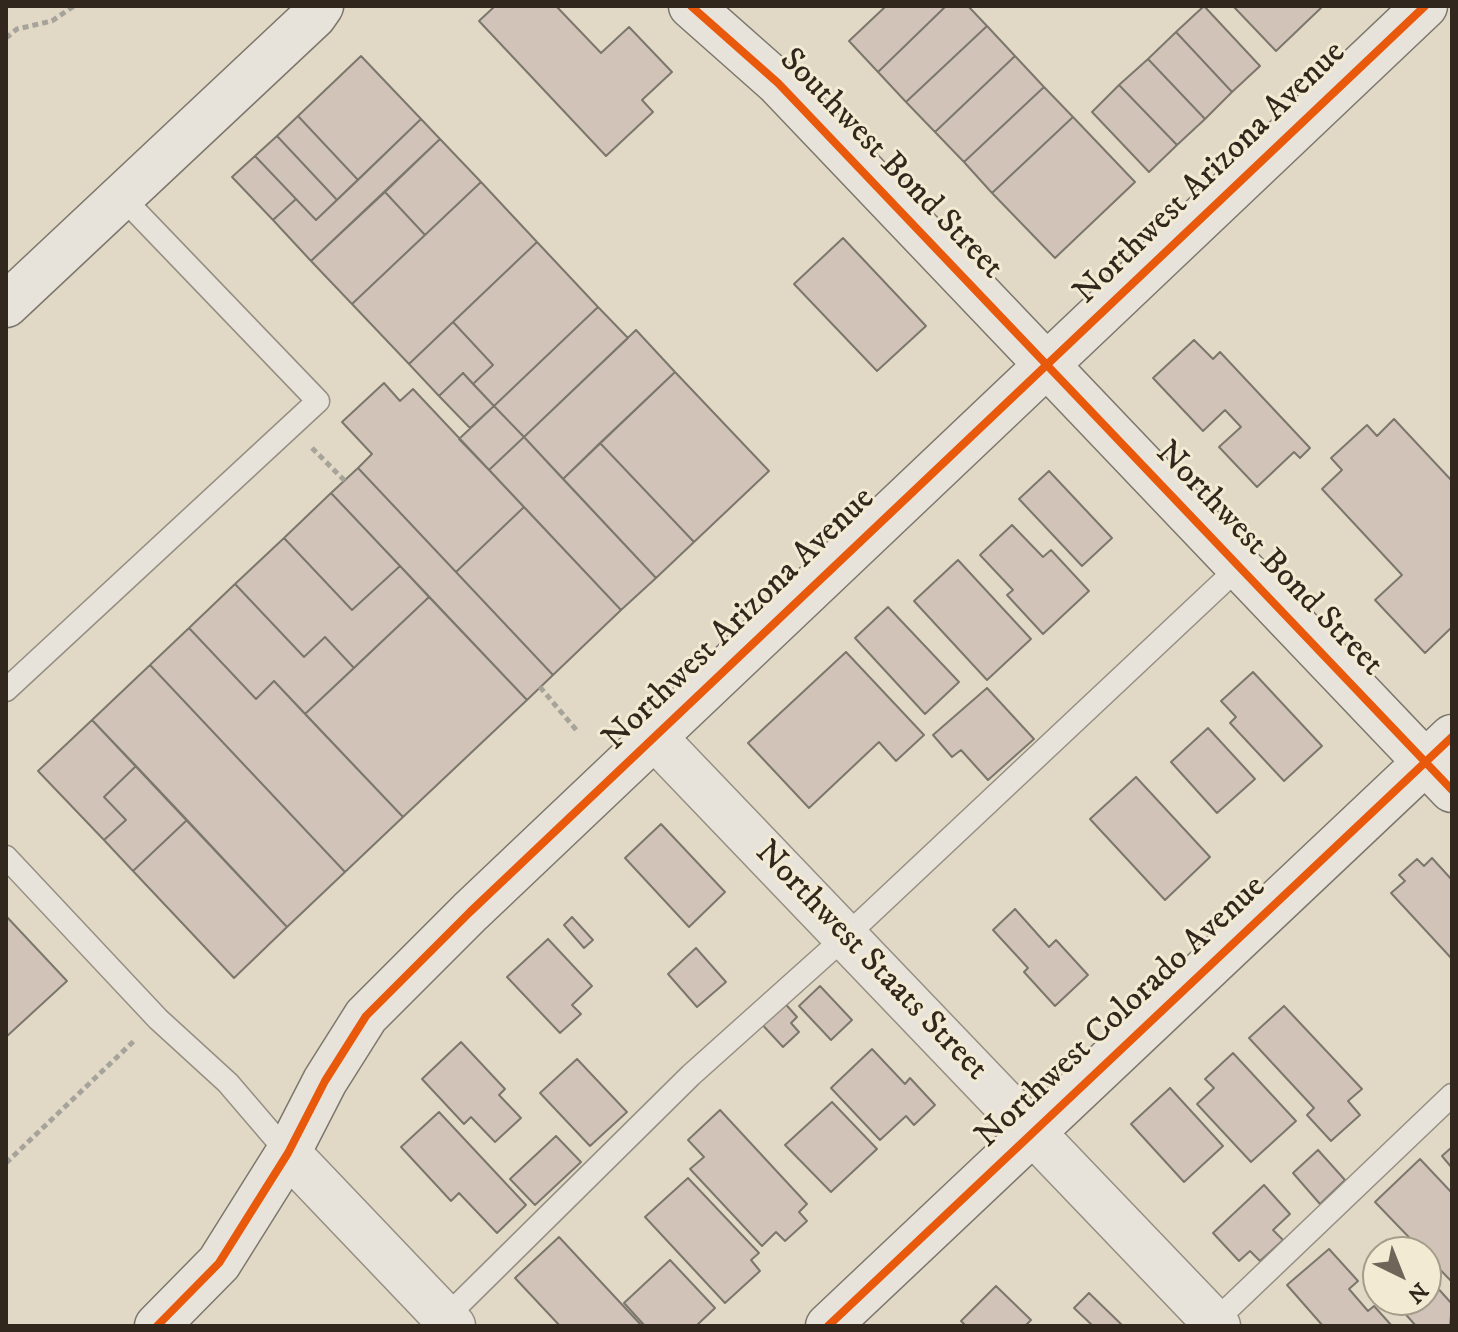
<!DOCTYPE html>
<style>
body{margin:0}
#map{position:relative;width:1458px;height:1332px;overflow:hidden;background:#e1d9c6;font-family:"IM FELL DW Pica",serif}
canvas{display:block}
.frame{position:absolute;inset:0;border:8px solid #31271c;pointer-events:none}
.north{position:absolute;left:1362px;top:1236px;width:80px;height:80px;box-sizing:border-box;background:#f3ead3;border:2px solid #a59c8a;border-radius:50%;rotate:137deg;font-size:22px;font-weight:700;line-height:32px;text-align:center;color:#31271c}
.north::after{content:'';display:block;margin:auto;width:28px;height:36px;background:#6f6558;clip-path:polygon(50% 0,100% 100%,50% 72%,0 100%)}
</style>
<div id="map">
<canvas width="1458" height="1332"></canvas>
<div class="frame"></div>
<div class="north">N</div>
</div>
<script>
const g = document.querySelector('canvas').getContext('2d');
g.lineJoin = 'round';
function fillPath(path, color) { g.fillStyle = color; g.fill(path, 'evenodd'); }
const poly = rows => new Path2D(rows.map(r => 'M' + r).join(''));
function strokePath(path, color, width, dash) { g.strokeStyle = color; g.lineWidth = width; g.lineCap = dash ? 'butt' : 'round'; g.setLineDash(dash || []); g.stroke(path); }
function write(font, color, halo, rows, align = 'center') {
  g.font = font + ' "IM FELL DW Pica",serif'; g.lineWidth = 6; g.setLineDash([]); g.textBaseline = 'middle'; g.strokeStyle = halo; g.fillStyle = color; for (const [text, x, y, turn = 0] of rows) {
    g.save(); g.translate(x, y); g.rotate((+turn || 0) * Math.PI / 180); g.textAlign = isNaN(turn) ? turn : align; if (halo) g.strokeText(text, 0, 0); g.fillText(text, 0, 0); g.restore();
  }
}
const building = poly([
 [495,6,556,6,601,53,629,27,672,72,642,100,653,112,606,156,479,21,495,6],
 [886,6,946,6,878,72,849,41,886,6],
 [946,6,968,6,987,26,906,102,878,72,946,6],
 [1204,6,1260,66,1232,92,1176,32,1204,6],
 [1233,6,1323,6,1276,51,1233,6],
 [987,26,1015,56,935,132,906,102,987,26],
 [1176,32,1232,92,1205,119,1148,59,1176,32],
 [361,56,421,119,358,180,298,116,361,56],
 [1015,56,1044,87,964,162,935,132,1015,56],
 [1148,59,1205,119,1177,145,1119,85,1148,59],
 [1119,85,1177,145,1149,172,1092,112,1119,85],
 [1044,87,1073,117,992,193,964,162,1044,87],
 [298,116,358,180,337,200,277,136,298,116],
 [1073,117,1135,182,1055,258,992,193,1073,117],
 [421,119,440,139,311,261,273,220,296,199,316,220,421,119],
 [277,136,337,200,316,220,255,156,277,136],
 [440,139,481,182,425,235,385,192,440,139],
 [255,156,296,199,273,220,232,177,255,156],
 [481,182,537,242,409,364,352,304,481,182],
 [385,192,425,235,352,304,311,261,385,192],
 [843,238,926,326,877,371,794,284,843,238],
 [537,242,598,307,494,406,473,384,493,365,453,322,537,242],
 [598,307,628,338,524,437,494,406,598,307],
 [453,322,493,365,473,384,463,373,439,396,409,364,453,322],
 [636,330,675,372,563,479,524,437,636,330],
 [1194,340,1213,359,1220,352,1310,448,1300,458,1294,452,1257,487,1219,447,1241,427,1225,410,1203,431,1153,378,1194,340],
 [675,372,769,471,694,542,600,443,675,372],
 [463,373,494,406,470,428,439,396,463,373],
 [384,383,400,401,413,389,524,507,456,572,358,468,372,454,342,422,384,383],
 [494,406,524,437,489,470,459,439,494,406],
 [1394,419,1452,481,1452,627,1425,653,1375,600,1402,575,1322,489,1342,470,1331,458,1367,425,1377,436,1394,419],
 [524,437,656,578,621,610,489,470,524,437],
 [600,443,694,542,656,578,563,479,600,443],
 [358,468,553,675,527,700,331,493,358,468],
 [1049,471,1112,538,1082,566,1019,499,1049,471],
 [331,493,400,566,352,610,284,538,331,493],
 [524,507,621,610,553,675,456,572,524,507],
 [1012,525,1043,557,1051,550,1089,591,1043,634,1007,595,1013,590,980,555,1012,525],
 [284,538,352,610,400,566,429,597,354,668,325,637,304,657,235,584,284,538],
 [958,560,1031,639,987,680,914,601,958,560],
 [235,584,304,657,325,637,354,668,305,714,274,681,256,699,189,628,235,584],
 [429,597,527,700,403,817,305,714,429,597],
 [888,607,959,682,925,714,855,638,888,607],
 [189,628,256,699,274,681,403,817,345,872,150,665,189,628],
 [846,652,924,735,896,761,879,742,809,808,748,743,846,652],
 [150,665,345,872,287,927,92,720,150,665],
 [1253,672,1322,746,1284,781,1230,723,1236,717,1221,701,1253,672],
 [987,688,1034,739,988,780,961,750,952,757,933,735,987,688],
 [92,720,136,766,104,797,126,820,104,840,38,771,92,720],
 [1208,728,1255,779,1217,813,1171,762,1208,728],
 [136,766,187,820,133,871,104,840,126,820,104,797,136,766],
 [1136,777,1210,857,1165,900,1090,819,1136,777],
 [187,820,287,927,234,978,133,871,187,820],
 [661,824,725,892,689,927,625,858,661,824],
 [1432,858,1452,880,1452,959,1391,893,1405,881,1399,875,1417,859,1424,866,1432,858],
 [1015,909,1049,947,1056,940,1088,975,1055,1006,1024,972,1028,968,993,930,1015,909],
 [6,916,67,981,6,1037,6,916],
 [572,917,593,940,584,948,564,925,572,917],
 [548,939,592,986,572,1005,581,1014,560,1033,507,977,548,939],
 [696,948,726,982,697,1007,668,974,696,948],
 [820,986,852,1020,831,1040,799,1006,820,986],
 [781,999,797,1017,791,1023,799,1032,783,1047,758,1020,781,999],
 [1284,1006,1362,1089,1348,1101,1360,1115,1331,1141,1307,1115,1314,1108,1249,1038,1284,1006],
 [461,1042,505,1089,499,1095,521,1118,495,1142,471,1117,464,1124,422,1079,461,1042],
 [872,1049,905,1084,910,1078,935,1105,914,1125,906,1116,880,1140,831,1088,872,1049],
 [1233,1053,1296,1121,1251,1162,1197,1104,1214,1088,1205,1079,1233,1053],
 [577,1059,627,1112,590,1146,540,1093,577,1059],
 [1170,1088,1223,1146,1184,1182,1131,1124,1170,1088],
 [832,1102,877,1149,831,1192,785,1145,832,1102],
 [720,1110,807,1204,799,1212,807,1221,785,1241,776,1232,762,1246,690,1169,704,1157,688,1140,720,1110],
 [439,1112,526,1205,497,1233,459,1193,451,1201,401,1147,439,1112],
 [556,1136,581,1162,535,1205,510,1179,556,1136],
 [1452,1147,1452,1168,1442,1156,1452,1147],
 [1318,1150,1345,1180,1320,1204,1293,1173,1318,1150],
 [1420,1159,1452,1193,1452,1282,1375,1202,1420,1159],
 [688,1178,759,1253,751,1260,760,1271,725,1303,645,1217,688,1178],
 [1264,1185,1290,1214,1273,1230,1283,1240,1260,1261,1250,1251,1239,1261,1213,1233,1264,1185],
 [559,1237,642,1326,560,1326,515,1278,559,1237],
 [1329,1249,1358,1281,1349,1289,1368,1311,1374,1306,1392,1326,1323,1326,1287,1285,1329,1249],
 [670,1260,715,1308,696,1326,645,1326,624,1303,670,1260],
 [1426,1275,1452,1304,1450,1326,1416,1326,1393,1300,1426,1300,1426,1275],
 [996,1286,1031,1320,1025,1326,966,1326,961,1321,996,1286],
 [1089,1293,1123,1326,1093,1326,1074,1308,1089,1293]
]);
const path = poly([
 [6,38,17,29,52,21,74,6],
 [312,448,345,481],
 [540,687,578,732],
 [6,1163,136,1039]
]);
const lane = poly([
 [6,690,318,401,122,197],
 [6,857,158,1019,228,1083,288,1153],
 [445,1318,691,1075,845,937,1239,567],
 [1210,1326,1452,1095]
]);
const street = poly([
 [655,738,1218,1326],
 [288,1153,453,1326]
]);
const secondary = poly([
 [691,6,778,83,1452,790],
 [6,305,314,16,321,6],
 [157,1326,219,1263,288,1153,325,1081,366,1016,470,912,1425,6],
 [828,1326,1452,737]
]);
const cycleway = poly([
 [691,6,778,83,1452,790],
 [157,1326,219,1263,288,1153,325,1081,366,1016,470,912,1425,6],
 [828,1326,1452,737]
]);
const streetNames = [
 ["Southwest Bond Street",890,165,46],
 ["Northwest Arizona Avenue",1211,174,-44],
 ["Northwest Bond Street",1268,560,46],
 ["Northwest Arizona Avenue",740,620,-44],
 ["Northwest Staats Street",870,962,46],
 ["Northwest Colorado Avenue",1122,1013,-43]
];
fillPath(building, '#d1c3b7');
strokePath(building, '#7c776c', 2);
strokePath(lane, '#958f83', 25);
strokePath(street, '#958f83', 47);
strokePath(secondary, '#7c776c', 47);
strokePath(path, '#a6a39b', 5, [6, 4]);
strokePath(lane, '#e8e3da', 22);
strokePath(street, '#e8e3da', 44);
strokePath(secondary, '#e8e3da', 44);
strokePath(cycleway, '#e8590c', 8);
write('34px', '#31271c', '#f3ead3', streetNames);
</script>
